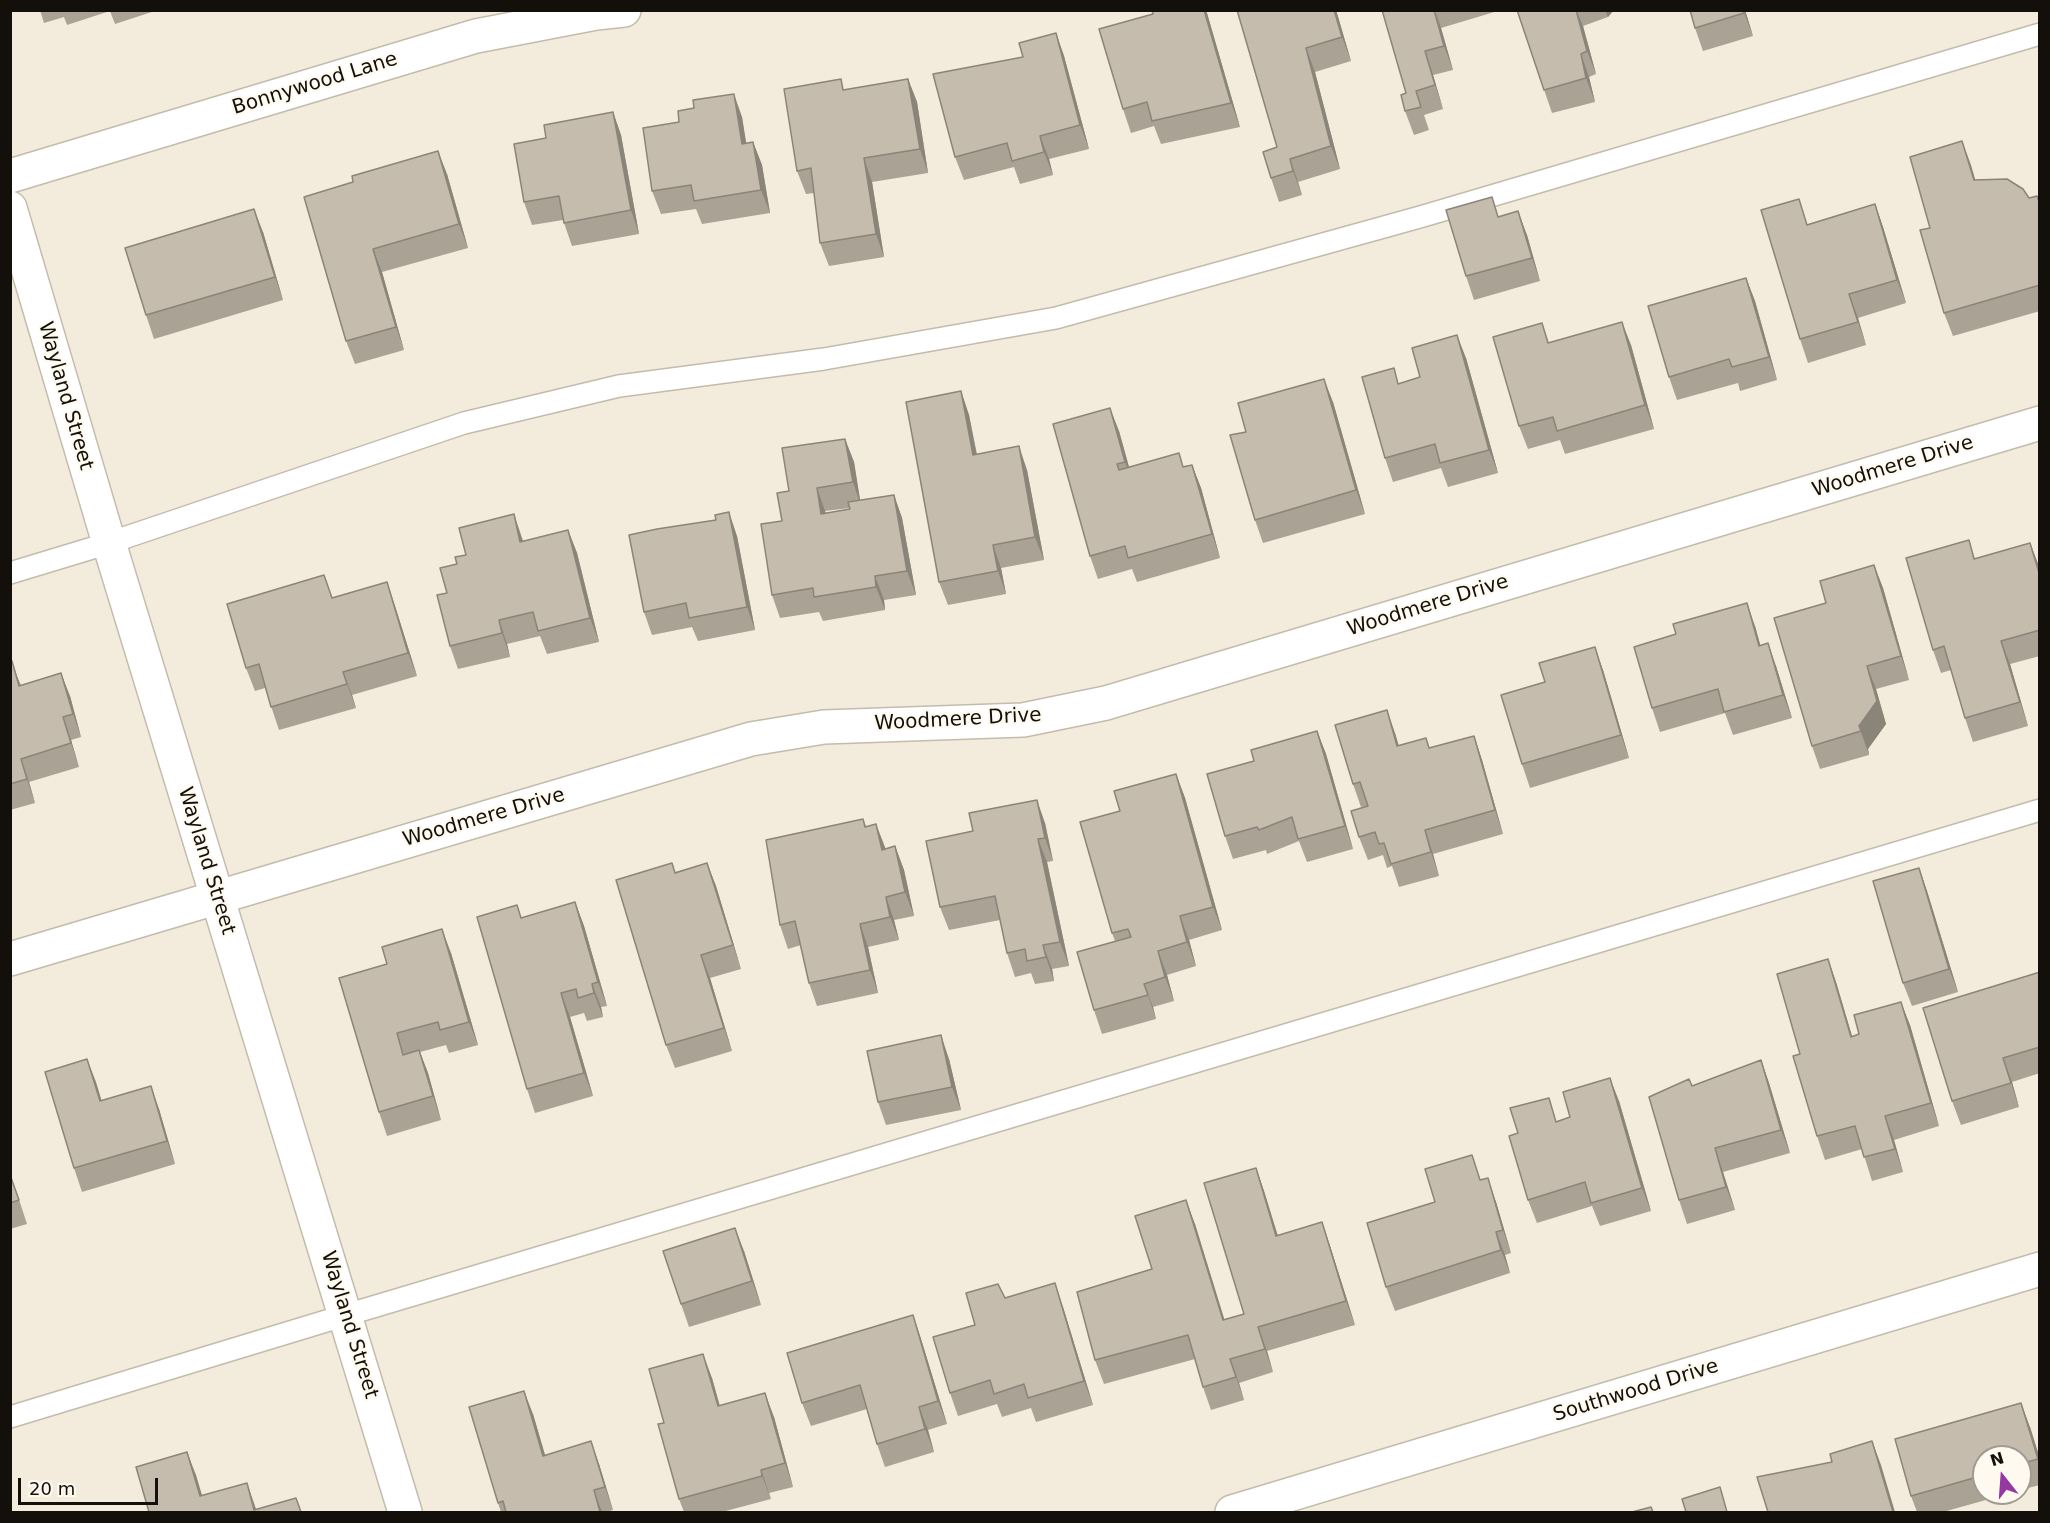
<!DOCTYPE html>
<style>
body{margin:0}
#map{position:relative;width:2050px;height:1523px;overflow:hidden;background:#f3ecdc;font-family:"DejaVu Sans",sans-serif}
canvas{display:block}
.frame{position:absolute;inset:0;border:12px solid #13100b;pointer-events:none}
.north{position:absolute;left:1972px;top:1445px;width:60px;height:60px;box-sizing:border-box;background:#fefaf0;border:2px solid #a09c94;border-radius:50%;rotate:343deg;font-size:16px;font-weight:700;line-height:24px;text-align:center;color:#13100b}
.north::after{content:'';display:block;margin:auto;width:21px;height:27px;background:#9538a2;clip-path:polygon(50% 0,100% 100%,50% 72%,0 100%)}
.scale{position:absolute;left:18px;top:1478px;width:140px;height:27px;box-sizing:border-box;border:3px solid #13100b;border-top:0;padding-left:8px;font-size:18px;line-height:21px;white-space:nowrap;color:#13100b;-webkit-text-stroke:4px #fefaf0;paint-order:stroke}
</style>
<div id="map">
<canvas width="2050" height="1523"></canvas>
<div class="frame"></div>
<div class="north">N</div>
<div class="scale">20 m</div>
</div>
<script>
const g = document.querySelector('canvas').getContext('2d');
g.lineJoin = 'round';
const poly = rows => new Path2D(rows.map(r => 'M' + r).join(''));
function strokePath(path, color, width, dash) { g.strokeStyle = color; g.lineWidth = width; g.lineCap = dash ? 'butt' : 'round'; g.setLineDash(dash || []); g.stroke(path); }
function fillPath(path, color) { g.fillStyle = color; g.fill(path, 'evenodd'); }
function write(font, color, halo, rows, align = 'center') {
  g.font = font + ' "DejaVu Sans",sans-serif'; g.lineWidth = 4.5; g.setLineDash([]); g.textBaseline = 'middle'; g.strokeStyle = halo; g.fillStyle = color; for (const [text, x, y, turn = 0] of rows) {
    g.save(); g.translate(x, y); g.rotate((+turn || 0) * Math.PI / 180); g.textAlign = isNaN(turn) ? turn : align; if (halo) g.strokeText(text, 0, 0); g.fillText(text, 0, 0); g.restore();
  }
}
const lane = poly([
 [10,573,109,543,464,423,619,386,824,359,1056,318,1420,217,2040,34],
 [10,1417,346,1315,2040,810]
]);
const street = poly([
 [10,176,476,36,596,13,624,10],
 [10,208,109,543,405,1512],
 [10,959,751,739,824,727,1023,720,1106,703,2040,423],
 [1232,1512,2040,1269]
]);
const wall = poly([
 [40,10,158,10,115,24,110,11,67,25,64,17,44,23],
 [1152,10,1206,10,1240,127,1161,144,1154,126,1131,133,1123,109,1153,14],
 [1237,10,1336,10,1351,61,1315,72,1340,169,1298,182,1302,195,1279,202,1271,178,1277,147],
 [1382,10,1501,10,1441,28,1453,70,1433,75,1443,109,1424,115,1429,130,1414,135,1405,111,1406,93],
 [1517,10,1614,10,1608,17,1583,26,1596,74,1589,77,1595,102,1552,113],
 [1745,10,1753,36,1703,51,1695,28],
 [1056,33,1064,56,1089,149,1049,159,1053,175,1020,184,1014,167,964,180,955,157,1023,57],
 [908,79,917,102,928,173,872,182,884,257,829,266,820,243,814,193,806,194,797,171,845,90],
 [613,112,621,135,639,234,572,246,563,220,532,225,524,202,546,138],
 [742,117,746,143,753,142,762,165,770,213,702,224,696,209,661,214,652,191],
 [1962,141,1975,180,2040,203,2040,311,1953,336,1944,313,1930,228],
 [447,174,468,248,382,272,404,350,355,364,346,341,304,197],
 [1875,204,1883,227,1906,303,1858,318,1866,345,1808,363,1800,339,1808,224],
 [1499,216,1527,235,1540,281,1474,300,1466,276],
 [263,232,283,300,154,339,146,315],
 [1746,278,1755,301,1777,380,1740,391,1738,383,1677,400,1669,377],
 [1542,323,1549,343,1631,345,1654,429,1565,454,1560,440,1528,449,1519,426],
 [1466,358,1498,473,1448,487,1441,468,1393,482,1385,458,1399,384,1420,377],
 [961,391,969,415,977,454,1027,470,1044,560,1001,568,1006,594,948,605,939,582],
 [1333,402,1365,514,1263,543,1255,520,1246,432],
 [1119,431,1129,467,1184,466,1192,465,1201,488,1220,558,1137,582,1132,569,1098,579,1090,556],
 [845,439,854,462,860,500,894,495,902,518,916,595,884,600,885,610,823,621,819,612,780,618,772,595,789,491],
 [850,508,850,509,826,513,825,511],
 [568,530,577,553,599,642,547,654,540,636,507,644,510,657,458,669,450,646,447,593,457,564,466,555,522,538,523,541],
 [737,536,755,630,698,641,692,627,652,635,644,612],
 [1969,540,1975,559,2030,543,2040,569,2040,656,2010,664,2028,726,1973,742,1965,718,1951,670,1941,673,1933,650],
 [1874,565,1883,588,1909,680,1876,689,1886,724,1868,749,1869,755,1820,769,1812,746,1826,603],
 [387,582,395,606,417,676,352,695,356,708,279,730,265,688,255,691,246,668,333,598],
 [1755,626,1760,645,1776,666,1792,718,1733,735,1725,713,1660,732,1652,708],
 [10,661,21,685,70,696,81,737,71,740,79,767,29,782,35,803,10,810],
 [1603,670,1629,758,1530,788,1522,764],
 [1317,731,1326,754,1353,849,1307,862,1299,841,1267,854,1266,850,1233,859,1225,836,1254,761],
 [1395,733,1399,746,1430,748,1474,736,1482,760,1503,834,1433,854,1439,876,1399,887,1392,866,1387,868,1383,855,1368,860,1359,837,1367,806,1361,807,1353,784],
 [1176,774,1185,798,1222,930,1189,940,1196,966,1167,975,1174,1001,1153,1007,1156,1019,1102,1034,1094,1010,1115,941,1112,933,1120,811],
 [863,819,866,826,885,849,895,846,904,870,914,916,894,920,899,940,868,947,878,993,817,1006,809,983,801,945,788,949,780,925],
 [1045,823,1053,861,1047,862,1069,966,1052,969,1054,981,1035,984,1031,973,1015,977,1007,953,1000,920,949,930,940,907],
 [672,863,675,872,707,863,716,886,741,969,710,978,732,1051,675,1068,666,1045],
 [1919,868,1927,891,1958,992,1912,1006,1903,983],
 [575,902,584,926,607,1006,601,1007,603,1017,587,1021,584,1013,570,1017,593,1096,535,1113,527,1089,517,905,521,918],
 [451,953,478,1045,449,1053,446,1045,420,1052,428,1073,441,1120,387,1136,379,1112,339,978],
 [1828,959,1836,982,1852,1036,1910,1025,1939,1126,1894,1140,1903,1172,1872,1181,1862,1149,1825,1160,1817,1136,1800,1054],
 [2040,972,2040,1073,2012,1082,2019,1107,1961,1125,1952,1101],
 [87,1059,101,1101,159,1109,175,1164,82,1192,74,1168],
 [949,1059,961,1110,886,1125,878,1102],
 [1761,1060,1769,1083,1790,1153,1723,1172,1735,1210,1687,1224,1679,1200,1692,1086],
 [1619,1101,1651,1211,1600,1226,1592,1206,1537,1223,1528,1200,1557,1121],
 [1256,1168,1264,1191,1278,1236,1322,1222,1330,1246,1355,1325,1267,1351,1273,1372,1239,1383,1244,1400,1211,1410,1203,1387,1195,1359,1104,1384,1095,1360,1152,1269,1195,1224,1224,1320,1244,1314],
 [10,1172,27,1224,10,1229],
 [1481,1180,1496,1202,1511,1253,1505,1255,1510,1273,1395,1311,1386,1287,1435,1202],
 [744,1251,761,1305,689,1327,681,1304],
 [1005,1298,1063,1307,1093,1405,1036,1422,1031,1408,1002,1417,997,1404,958,1416,950,1393,975,1325],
 [913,1315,921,1339,947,1424,928,1430,934,1452,885,1467,877,1444,867,1409,811,1426,802,1403],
 [712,1378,720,1406,774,1417,793,1487,769,1493,771,1499,722,1512,684,1512,679,1499,664,1423],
 [533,1414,545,1455,599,1464,613,1510,606,1512,501,1512,498,1503],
 [2030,1427,2040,1459,2040,1485,2020,1490,2020,1457,1984,1457,1984,1493,2011,1493,1943,1512,1917,1512,1911,1496]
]);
const shadedWall = poly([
 [1204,10,1206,10,1207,13,1240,127,1231,103],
 [1334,10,1336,10,1351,61,1342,37],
 [1435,10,1441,28,1453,70,1444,46],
 [1576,10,1583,26,1596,74,1587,51],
 [1605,10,1614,10,1608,17],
 [1743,10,1745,10,1753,36],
 [1056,33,1064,56,1089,149,1080,125],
 [1306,48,1315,72,1340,169,1331,146],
 [1425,51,1433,75,1443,109,1435,85],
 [1581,54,1589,77,1595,102,1586,78],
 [908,79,917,102,928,173,920,149],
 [734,94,742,117,750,167,742,144],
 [613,112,621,135,639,234,631,210],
 [1040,136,1049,159,1053,175,1044,152],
 [1962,141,1971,165,1982,203,1974,180],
 [753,142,762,165,770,213,761,190],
 [438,151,447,174,468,248,459,224],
 [864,158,872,182,884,257,876,234],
 [1290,159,1298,182,1302,195,1293,171],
 [1875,204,1883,227,1906,303,1897,280],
 [254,209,263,232,283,300,275,277],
 [1518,211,1527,235,1540,281,1532,258],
 [373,249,382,272,404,350,396,327],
 [1746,278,1755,301,1777,380,1769,357],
 [1849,294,1858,318,1866,345,1858,322],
 [1622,322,1631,345,1654,429,1645,405],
 [1457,335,1466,358,1498,473,1489,450],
 [1324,379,1333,402,1365,514,1356,490],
 [961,391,969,415,981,478,973,455],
 [1110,408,1119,431,1134,485,1125,462],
 [845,439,854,462,861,506,853,482],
 [1019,446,1027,470,1044,560,1035,537],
 [1192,465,1201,488,1220,558,1212,534],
 [817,488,825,511,830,537,821,514],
 [894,495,902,518,916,595,907,571],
 [729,512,737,536,755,630,747,607],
 [514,514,522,538,529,566,520,542],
 [568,530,577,553,599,642,590,618],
 [2030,543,2040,569,2040,576],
 [993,545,1001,568,1006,594,998,571],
 [1874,565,1883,588,1909,680,1901,656],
 [875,576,884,600,885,610,876,587],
 [387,582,395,606,417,676,408,653],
 [1747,603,1755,626,1767,669,1759,646],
 [499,620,507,644,510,657,502,633],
 [2001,641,2010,664,2028,726,2020,702],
 [1768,643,1776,666,1792,718,1783,695],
 [1595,647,1603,670,1629,758,1621,735],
 [12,661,20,685,27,709,19,686],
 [1867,666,1876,689,1886,724,1868,749,1869,755,1859,726],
 [343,672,352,695,356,708,347,684],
 [61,673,70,696,81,737,73,714],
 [1387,710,1395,733,1405,769,1397,746],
 [63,717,71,740,79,767,71,743],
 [1317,731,1326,754,1353,849,1345,826],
 [1474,736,1482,760,1503,834,1495,810],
 [21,759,29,782,35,803,27,779],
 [1176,774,1185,798,1222,930,1213,907],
 [1037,800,1045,823,1053,861,1045,838],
 [876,824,885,847,890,873,882,850],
 [1425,830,1433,854,1439,876,1431,852],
 [1038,839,1047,862,1069,966,1060,942],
 [895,846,904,870,914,916,905,892],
 [707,863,716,886,741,969,733,945],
 [1919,868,1927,891,1958,992,1949,969],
 [886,897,894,920,899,940,890,917],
 [575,902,584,926,607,1006,598,982],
 [1180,916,1189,940,1196,966,1187,942],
 [860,924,868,947,878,993,870,970],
 [442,929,451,953,478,1045,469,1022],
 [1043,945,1052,969,1054,981,1046,957],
 [1158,951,1167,975,1174,1001,1165,977],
 [701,955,710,978,732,1051,724,1028],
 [1828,959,1836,982,1859,1060,1851,1037],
 [592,984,601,1007,603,1017,594,993],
 [1144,984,1153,1007,1156,1019,1148,995],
 [561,993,570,1017,593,1096,584,1073],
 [1901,1002,1910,1025,1939,1126,1931,1103],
 [941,1035,949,1059,961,1110,952,1087],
 [419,1050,428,1073,441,1120,433,1096],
 [2003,1058,2012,1082,2019,1107,2011,1083],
 [87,1059,96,1082,109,1125,100,1101],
 [1761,1060,1769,1083,1790,1153,1781,1130],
 [1610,1078,1619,1101,1651,1211,1642,1188],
 [151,1086,159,1109,175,1164,167,1141],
 [1885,1116,1894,1140,1903,1172,1895,1149],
 [1715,1148,1723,1172,1735,1210,1726,1187],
 [1256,1168,1264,1191,1285,1260,1276,1236],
 [1488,1178,1496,1202,1511,1253,1503,1230],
 [1186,1200,1195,1224,1232,1344,1223,1320],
 [1322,1222,1330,1246,1355,1325,1346,1301],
 [735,1228,744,1251,761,1305,752,1281],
 [1496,1232,1505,1255,1510,1273,1501,1250],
 [1055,1283,1063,1307,1093,1405,1084,1381],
 [913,1315,921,1339,947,1424,938,1401],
 [1258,1327,1267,1351,1273,1372,1265,1349],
 [703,1354,712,1378,726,1430,718,1406],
 [1230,1359,1239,1383,1244,1400,1236,1377],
 [524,1391,533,1414,552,1479,543,1456],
 [765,1393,774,1417,793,1487,785,1463],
 [2021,1403,2030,1427,2040,1459,2040,1464],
 [919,1407,928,1430,934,1452,925,1429],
 [591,1441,599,1464,613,1510,605,1487],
 [1872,1441,1881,1465,1895,1512,1893,1512],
 [187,1452,196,1475,207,1512,200,1496],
 [761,1470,769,1493,771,1499,762,1476],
 [247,1483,255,1506,257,1512,255,1512],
 [594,1490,602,1512,600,1512]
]);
const building = poly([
 [1152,10,1204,10,1231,103,1152,121,1147,102,1123,109,1099,29,1153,14,1152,10],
 [1237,10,1334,10,1342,37,1306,48,1331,146,1290,159,1293,171,1271,178,1263,152,1277,147,1237,10],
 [1382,10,1434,10,1444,46,1425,51,1435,85,1416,91,1421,107,1405,111,1401,95,1406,93,1382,10],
 [1517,10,1576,10,1587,51,1581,54,1586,78,1544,90,1517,10],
 [1690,10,1743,10,1744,13,1695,28,1690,10],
 [1056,33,1080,125,1040,136,1044,152,1012,161,1007,143,955,157,933,74,1023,57,1019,43,1056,33],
 [841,79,843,90,908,79,920,149,864,158,876,234,820,243,811,168,797,171,784,89,841,79],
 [734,94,742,144,753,142,761,190,694,201,691,185,652,191,643,128,679,122,678,111,694,108,693,100,734,94],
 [613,112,631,210,564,223,559,196,524,202,514,144,546,138,544,125,613,112],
 [1962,141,1974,180,2007,179,2023,189,2029,198,2037,196,2040,204,2040,285,1944,313,1920,230,1930,228,1910,157,1962,141],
 [438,151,459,224,373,249,396,327,346,341,304,197,353,182,352,176,438,151],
 [1492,197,1498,217,1518,211,1532,258,1466,276,1446,210,1492,197],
 [1799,199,1807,225,1875,204,1897,280,1849,294,1858,322,1800,339,1761,210,1799,199],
 [254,209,275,277,146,315,125,248,254,209],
 [1746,278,1769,357,1732,367,1729,359,1669,377,1648,306,1746,278],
 [1622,322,1645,405,1557,431,1553,417,1519,426,1493,337,1542,323,1548,343,1622,322],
 [1457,335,1489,450,1440,463,1435,444,1385,458,1362,377,1394,368,1398,384,1420,377,1412,348,1457,335],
 [1324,379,1356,490,1255,520,1230,435,1246,432,1238,403,1324,379],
 [961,391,973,455,1019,446,1035,537,993,545,998,571,939,582,906,402,961,391],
 [1110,408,1125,462,1117,464,1119,470,1179,453,1183,467,1192,465,1212,534,1128,558,1125,546,1090,556,1053,424,1110,408],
 [845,439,853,482,817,488,821,514,850,509,848,502,894,495,907,571,875,576,876,587,814,597,813,588,772,595,761,524,782,521,777,493,789,491,782,448,845,439],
 [729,512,747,607,689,618,686,603,644,612,629,535,657,529,716,520,715,515,729,512],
 [514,514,520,542,568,530,590,618,538,631,533,612,499,620,502,633,450,646,437,595,447,593,440,568,457,564,455,557,466,555,459,528,514,514],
 [1969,540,1974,559,2030,543,2040,576,2040,630,2001,641,2020,702,1965,718,1944,646,1933,650,1906,558,1969,540],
 [1874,565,1901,656,1867,666,1877,701,1859,726,1861,731,1812,746,1774,618,1826,603,1820,581,1874,565],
 [324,575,332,598,387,582,408,653,343,672,347,684,271,707,259,664,246,668,227,604,324,575],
 [1747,603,1759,646,1768,643,1783,695,1724,712,1718,689,1652,708,1634,647,1676,634,1673,624,1747,603],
 [1595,647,1621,735,1522,764,1501,695,1545,682,1539,663,1595,647],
 [10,661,12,661,19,686,61,673,73,714,63,717,71,743,21,759,27,779,10,784,10,661],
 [1387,710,1397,746,1426,738,1429,748,1474,736,1495,810,1425,830,1431,852,1391,864,1384,843,1379,844,1375,832,1359,837,1351,811,1368,806,1360,782,1353,784,1335,725,1387,710],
 [1317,731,1345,826,1298,839,1292,817,1259,830,1257,827,1225,836,1207,774,1254,761,1251,750,1317,731],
 [1176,774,1213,907,1180,916,1187,942,1158,951,1165,977,1144,984,1148,995,1094,1010,1077,952,1131,937,1128,929,1112,933,1080,822,1120,811,1114,791,1176,774],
 [1037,800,1045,838,1038,839,1060,942,1043,945,1046,957,1027,961,1025,949,1007,953,995,896,940,907,926,841,973,831,969,813,1037,800],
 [863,819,865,827,876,824,882,850,895,846,905,892,886,897,890,917,860,924,870,970,809,983,795,921,780,925,766,840,863,819],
 [672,863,675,873,707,863,733,945,701,955,724,1028,666,1045,616,880,672,863],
 [1919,868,1949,969,1903,983,1873,881,1919,868],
 [575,902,598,982,592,984,594,993,578,998,576,989,561,993,584,1073,527,1089,477,917,517,905,521,918,575,902],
 [442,929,469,1022,440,1030,438,1022,397,1033,403,1055,419,1050,433,1096,379,1112,339,978,387,964,382,947,442,929],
 [1828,959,1851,1037,1859,1034,1854,1015,1901,1002,1931,1103,1885,1116,1895,1149,1864,1157,1855,1126,1817,1136,1793,1056,1800,1054,1777,974,1828,959],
 [2040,972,2040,1047,2003,1058,2011,1083,1952,1101,1923,1008,2040,972],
 [941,1035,952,1087,878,1102,867,1051,941,1035],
 [87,1059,100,1101,151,1086,167,1141,74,1168,45,1072,87,1059],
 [1761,1060,1781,1130,1715,1148,1726,1187,1679,1200,1649,1097,1689,1079,1692,1086,1761,1060],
 [1610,1078,1642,1188,1591,1203,1585,1182,1528,1200,1509,1136,1518,1133,1510,1108,1549,1098,1556,1122,1570,1117,1563,1092,1610,1078],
 [1472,1155,1480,1180,1488,1178,1503,1230,1496,1232,1501,1250,1386,1287,1367,1223,1435,1202,1425,1169,1472,1155],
 [1256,1168,1276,1236,1322,1222,1346,1301,1258,1327,1265,1349,1230,1359,1236,1377,1203,1387,1188,1335,1095,1360,1077,1292,1152,1269,1135,1216,1186,1200,1223,1320,1244,1314,1204,1183,1256,1168],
 [10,1175,19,1200,10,1203,10,1175],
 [735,1228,752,1281,681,1304,663,1251,735,1228],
 [1055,1283,1084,1381,1028,1398,1024,1384,994,1394,990,1380,950,1393,933,1337,975,1325,966,1293,998,1284,1005,1298,1055,1283],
 [913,1315,938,1401,919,1407,925,1429,877,1444,860,1385,802,1403,787,1353,913,1315],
 [703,1354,718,1406,765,1393,785,1463,761,1470,762,1476,679,1499,658,1424,664,1423,649,1369,703,1354],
 [524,1391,543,1456,591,1441,605,1487,594,1490,600,1512,506,1512,503,1501,498,1503,469,1407,524,1391],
 [2021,1403,2038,1459,2020,1464,2020,1457,1984,1457,1984,1475,1911,1496,1895,1439,2021,1403],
 [1872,1441,1893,1512,1768,1512,1757,1477,1832,1462,1830,1454,1872,1441],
 [187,1452,200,1496,247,1483,254,1510,296,1498,301,1512,149,1512,136,1467,187,1452],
 [1720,1487,1727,1512,1685,1512,1686,1512,1682,1499,1720,1487],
 [1651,1507,1653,1512,1632,1512,1651,1507]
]);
const streetNames = [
 ["Bonnywood Lane",315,84,-17],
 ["Wayland Street",65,396,74],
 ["Woodmere Drive",1893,467,-17],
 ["Woodmere Drive",1428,606,-17],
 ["Woodmere Drive",958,720,-3],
 ["Woodmere Drive",484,818,-16],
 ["Wayland Street",206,861,73],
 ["Wayland Street",349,1325,73],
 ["Southwood Drive",1636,1391,-17]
];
strokePath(lane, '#c3bcac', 24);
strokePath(street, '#c3bcac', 36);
strokePath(lane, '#fff', 21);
strokePath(street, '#fff', 33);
fillPath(wall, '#aaa295');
fillPath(shadedWall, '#8b8479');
fillPath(building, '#c6bcad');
strokePath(building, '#8b8479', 1.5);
write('20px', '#13100b', '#fefaf0', streetNames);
</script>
